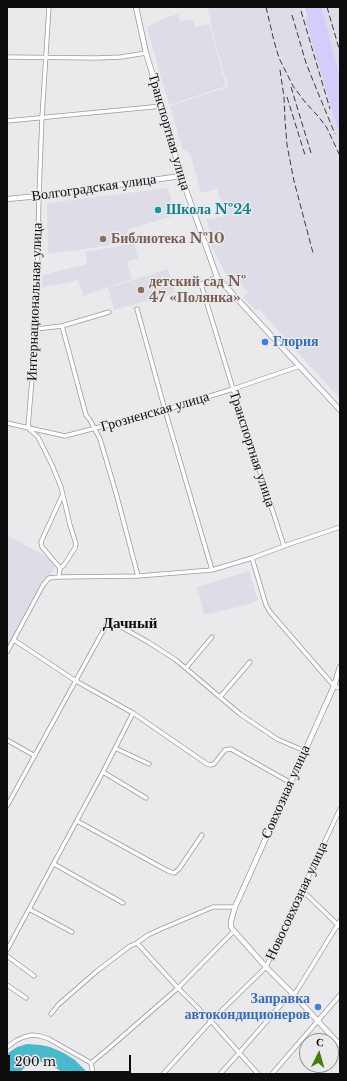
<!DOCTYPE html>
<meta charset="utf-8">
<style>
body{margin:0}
#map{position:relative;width:347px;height:1081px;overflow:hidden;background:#eae9ec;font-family:"Libre Baskerville",serif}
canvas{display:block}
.frame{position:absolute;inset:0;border:8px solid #0d0d0e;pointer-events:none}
.north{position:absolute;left:299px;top:1033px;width:40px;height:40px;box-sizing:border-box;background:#eae9ec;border:1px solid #929193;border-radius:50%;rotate:5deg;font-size:11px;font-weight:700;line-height:16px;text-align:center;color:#0d0d0e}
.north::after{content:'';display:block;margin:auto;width:14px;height:18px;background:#457d14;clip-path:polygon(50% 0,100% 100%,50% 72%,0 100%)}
.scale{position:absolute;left:8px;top:1055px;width:123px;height:18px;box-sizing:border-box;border:2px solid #0d0d0e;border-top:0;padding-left:5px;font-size:12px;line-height:14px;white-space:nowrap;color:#0d0d0e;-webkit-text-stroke:3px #eae9ec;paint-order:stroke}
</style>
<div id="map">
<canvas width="347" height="1081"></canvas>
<div class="frame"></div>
<div class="north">С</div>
<div class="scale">200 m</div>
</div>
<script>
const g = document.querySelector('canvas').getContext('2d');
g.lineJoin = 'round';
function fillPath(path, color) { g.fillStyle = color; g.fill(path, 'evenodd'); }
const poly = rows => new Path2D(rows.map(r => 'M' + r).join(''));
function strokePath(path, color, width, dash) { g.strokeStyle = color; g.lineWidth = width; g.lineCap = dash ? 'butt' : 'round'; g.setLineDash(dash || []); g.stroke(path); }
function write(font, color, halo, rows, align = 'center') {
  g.font = font + ' "Libre Baskerville",serif'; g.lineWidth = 3; g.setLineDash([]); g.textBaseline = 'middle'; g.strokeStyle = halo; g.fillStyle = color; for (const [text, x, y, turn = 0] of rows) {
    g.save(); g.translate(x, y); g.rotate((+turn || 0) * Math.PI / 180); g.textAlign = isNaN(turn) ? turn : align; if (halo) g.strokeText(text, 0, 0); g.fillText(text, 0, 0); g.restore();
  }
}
const built = poly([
 [208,7,302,7,340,139,340,399,264,315,259,309,256,311,243,297,248,292,239,283,236,283,231,285,213,249,212,249,207,219,225,216,217,189,201,193,190,153,186,151,183,150,170,106,228,87,212,31],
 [324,7,340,7,340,76,322,8],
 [178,14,180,21,194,20,195,27,209,24,226,86,169,105,147,27,162,19],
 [168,188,176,215,127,230,128,243,48,254,47,203],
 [134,243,138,258,127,262,132,279,83,296,78,280,42,288,42,275,87,264,85,252],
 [168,269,175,293,114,310,108,288],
 [7,535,57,563,7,650],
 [249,571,258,600,247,605,204,615,197,587]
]);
const green = poly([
 [305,7,324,7,322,9,340,76,340,138,305,18,307,17]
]);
const water = poly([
 [27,1044,41,1045,50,1047,62,1052,75,1060,86,1071,87,1074,66,1074,52,1066,42,1062,36,1061,30,1062,18,1074,7,1074,7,1054,17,1047]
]);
const minor = poly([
 [49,7,42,117,39,196,36,329,28,428,38,437,52,465,61,487,70,525,76,544,75,548,64,565,60,568,59,577],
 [7,57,96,58,121,57,146,53],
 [7,121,162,106],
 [217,277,201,284,233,389,284,546],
 [137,309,165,410,212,570],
 [62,326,86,415,90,420,100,439,116,493,138,576],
 [36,329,62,326,109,312],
 [7,423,65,436,165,410,233,389,300,366],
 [252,558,266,605,270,612,334,686,340,688],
 [60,568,42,547,41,542,62,496],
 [14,640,76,681,133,713,207,764,210,765,214,764,225,750,231,749,291,783],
 [7,652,43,585,49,578,59,577,138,576,212,570,252,558,287,545,340,527],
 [186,668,212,637],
 [220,697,250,662],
 [7,740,35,756],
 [115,748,149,764],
 [103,772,146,798],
 [7,806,109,620,148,642,176,660,240,714,277,739,305,751],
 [77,821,168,871,174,873,179,869,202,835],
 [54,864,123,903],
 [302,890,340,927],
 [29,909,72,932],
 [137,943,178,988,211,1021,258,1074],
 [7,950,103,772,133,713],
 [7,956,34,976],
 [7,985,26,998],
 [51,1014,58,1005,97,971,130,946,137,943,148,935,161,929,213,907,235,907],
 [7,1047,17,1040,24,1037,32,1035,40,1036,49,1039,91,1063,93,1074],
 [91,1063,108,1049,178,988,234,931],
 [163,1074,211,1021,266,967,340,809],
 [220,1074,239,1053,285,1000,296,992,340,921],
 [272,1074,340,995]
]);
const tertiary = poly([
 [136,7,146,53,162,106,181,176,217,277,340,410],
 [7,199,39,196,181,176],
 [340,667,334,686,235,907,231,921,231,927,234,931,266,967,293,994,340,1045]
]);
const rail = poly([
 [266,7,274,41,279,58,293,86,305,102,318,116,327,128,340,156],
 [327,7,340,52],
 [301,11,330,109],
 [292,15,306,63,314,83,335,134],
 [280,70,284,97,285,120,287,145,294,181,313,253],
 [291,87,311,153],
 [287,97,305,155]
]);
const markers = [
 [158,210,4,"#0f9aa8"],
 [103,239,4,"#8d6e63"],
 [141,290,4,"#8d6e63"],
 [265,342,4,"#3f7fe0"],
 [318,1007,4,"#3f7fe0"]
];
const streetNames = [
 ["Транспортная улица",169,132,74],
 ["Волгоградская улица",94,188,-8],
 ["Интернациональная улица",35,302,-88],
 ["Грозненская улица",155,412,-16],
 ["Транспортная улица",252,449,72],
 ["Совхозная улица",286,792,-66],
 ["Новосовхозная улица",297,901,-65]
];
const cultureNames = [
 ["Школа №24",166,210]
];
const educationNames = [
 ["Библиотека №10",111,239],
 ["детский сад №",149,282],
 ["47 «Полянка»",149,298]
];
const shopNames = [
 ["Глория",273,342],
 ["Заправка",310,999,"right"],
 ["автокондиционеров",310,1015,"right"]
];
const neighbourhoodNames = [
 ["Дачный",130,624]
];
fillPath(built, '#dedde7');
fillPath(green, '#d2cdfa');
fillPath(water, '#4ab9cb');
strokePath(minor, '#9b9b9d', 5);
strokePath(tertiary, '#9b9b9d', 6);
strokePath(minor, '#fff', 3.5);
strokePath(tertiary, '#fff', 4.5);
strokePath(rail, '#3b3a3c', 1, [6, 3]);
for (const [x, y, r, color] of markers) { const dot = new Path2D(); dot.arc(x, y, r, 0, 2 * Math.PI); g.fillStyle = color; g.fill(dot); strokePath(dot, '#eae9ec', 1.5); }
write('14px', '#0d0d0e', '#eae9ec', streetNames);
write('bold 14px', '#0d838f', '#eae9ec', cultureNames, 'left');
write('bold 14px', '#785e54', '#eae9ec', educationNames, 'left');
write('bold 14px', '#366cbe', '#eae9ec', shopNames, 'left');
write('bold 15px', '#0d0d0e', '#eae9ec', neighbourhoodNames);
</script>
